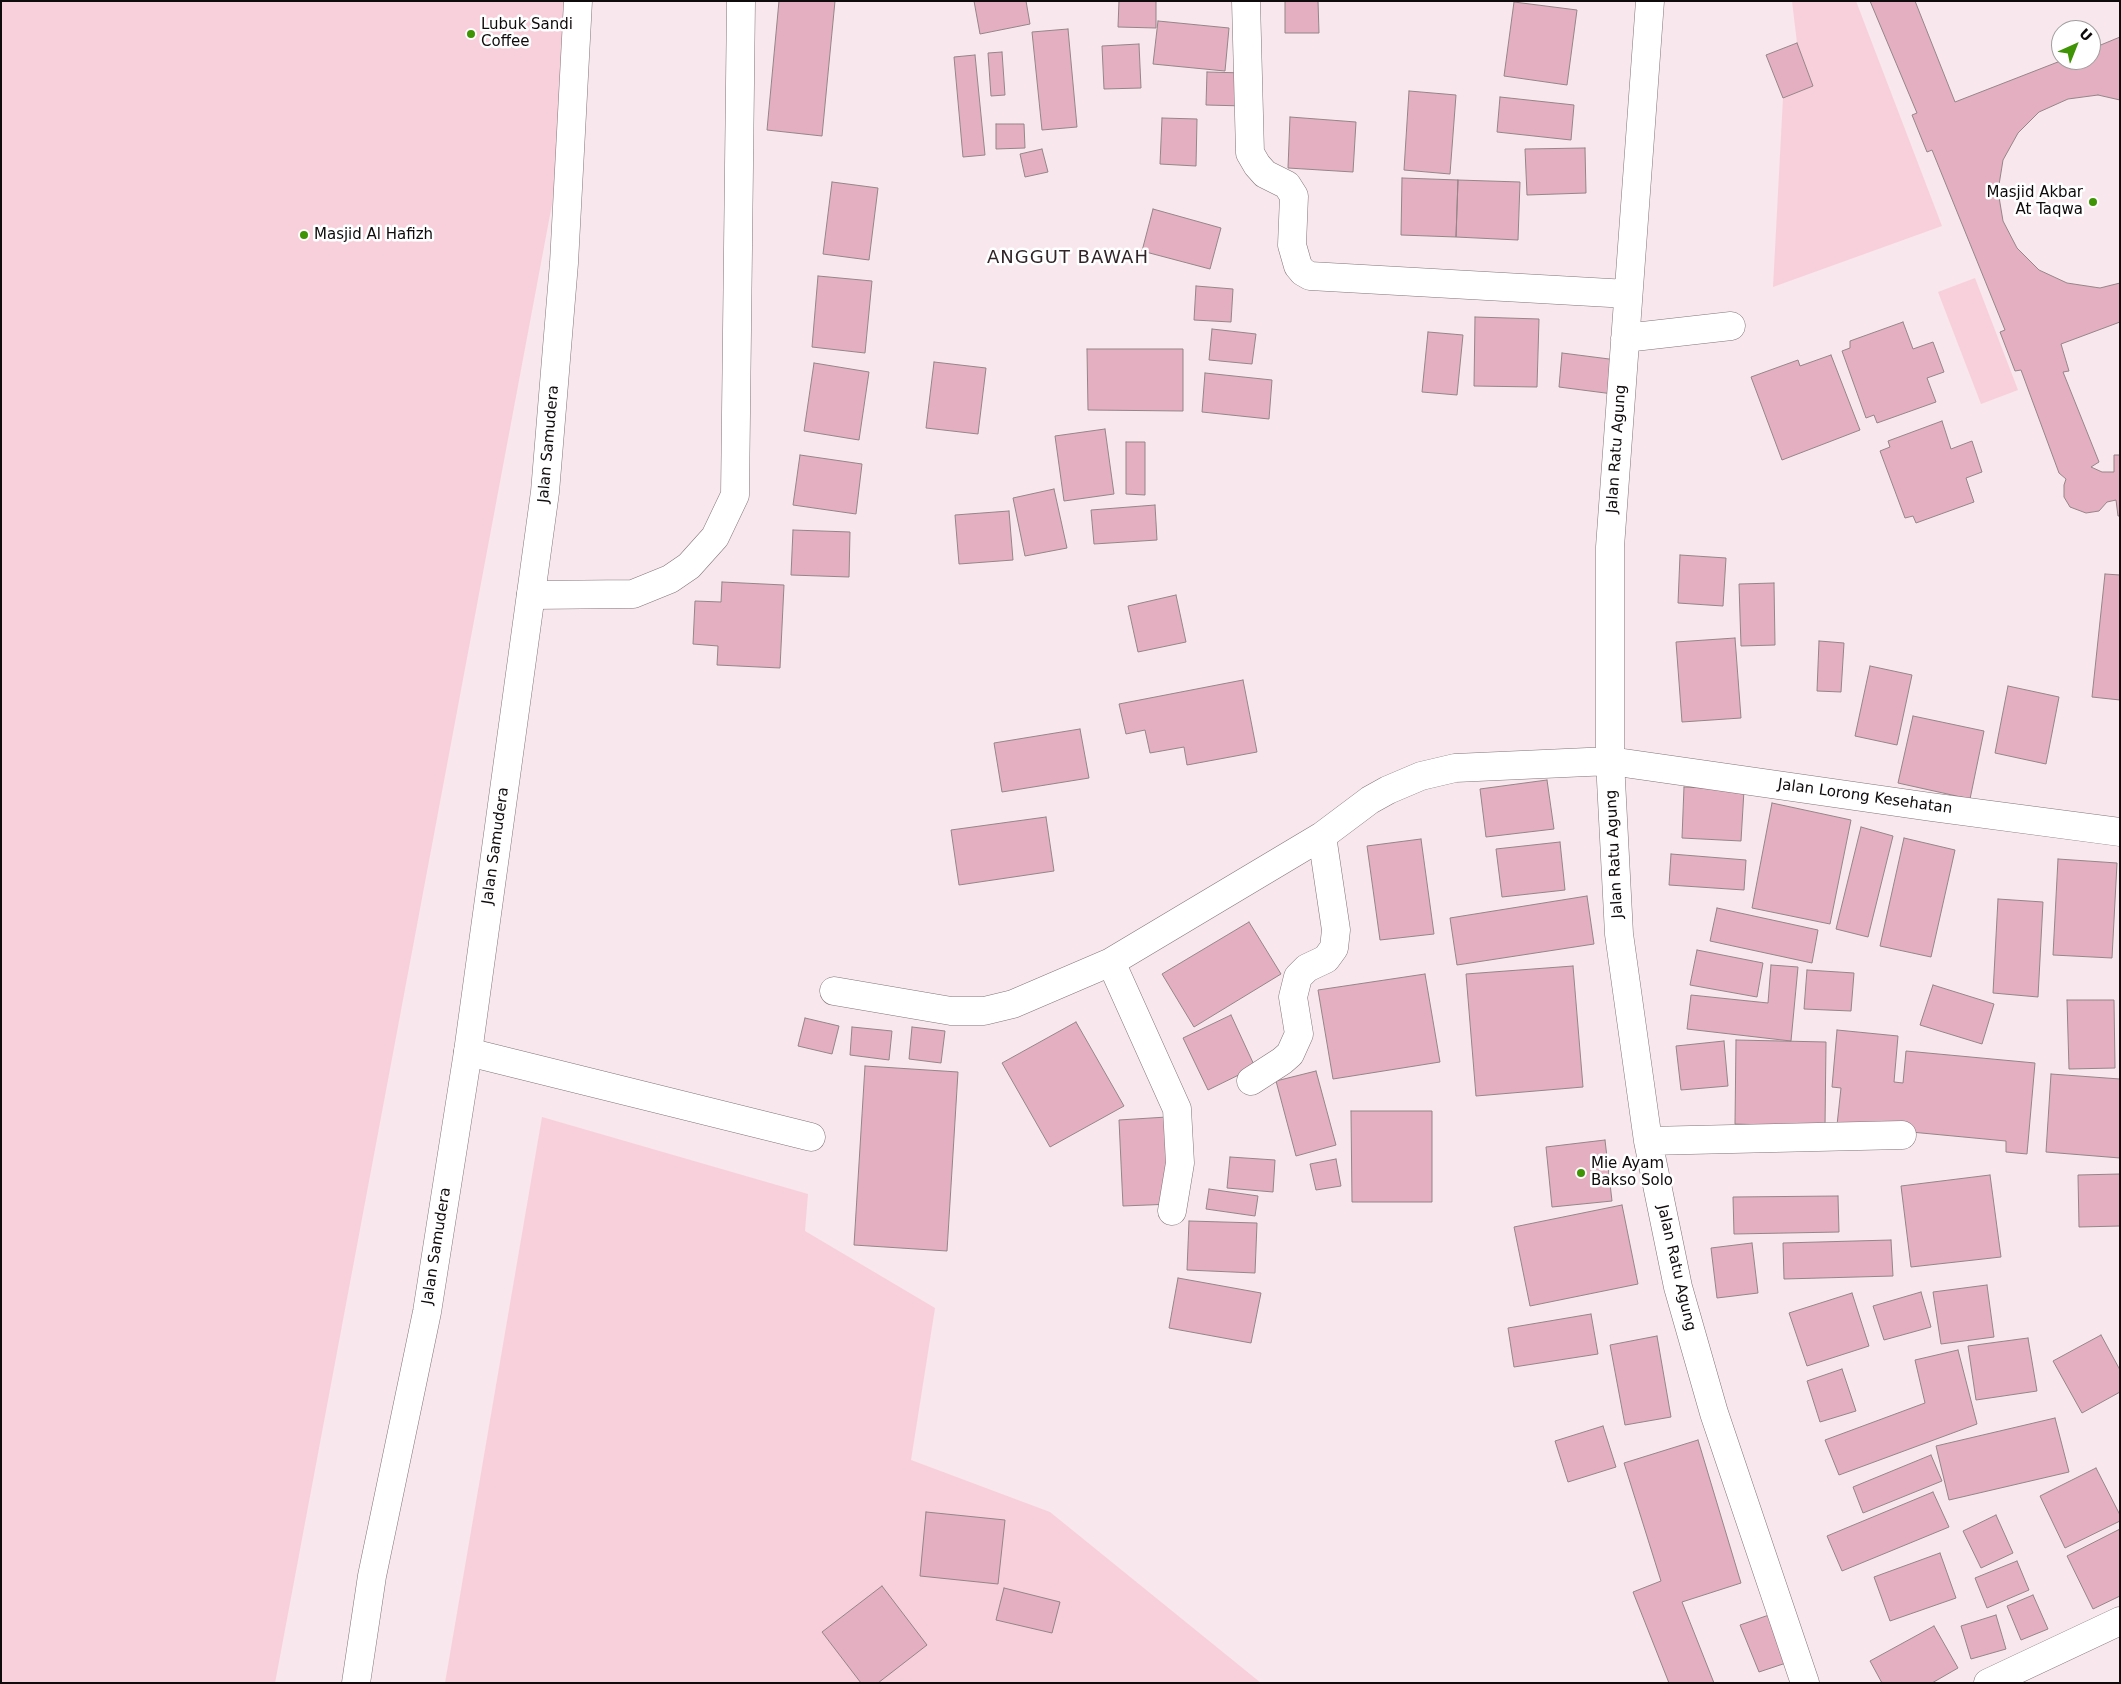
<!DOCTYPE html>
<style>
body{margin:0}
#map{position:relative;width:2121px;height:1684px;overflow:hidden;background:#f8e7ec;font-family:"DejaVu Sans",sans-serif}
canvas{display:block}
.frame{position:absolute;inset:0;border:2px solid #0f0a0c;pointer-events:none}
.north{position:absolute;left:2051px;top:20px;width:50px;height:50px;box-sizing:border-box;background:#fff;border:1px solid #9f9d9e;border-radius:50%;rotate:44deg;font-size:14px;font-weight:700;line-height:20px;text-align:center;color:#0f0a0c}
.north::after{content:'';display:block;margin:auto;width:18px;height:22px;background:#3e9404;clip-path:polygon(50% 0,100% 100%,50% 72%,0 100%)}
</style>
<div id="map">
<canvas width="2121" height="1684"></canvas>
<div class="frame"></div>
<div class="north">U</div>
</div>
<script>
const g = document.querySelector('canvas').getContext('2d');
g.lineJoin = 'round';
function fillPath(path, color) { g.fillStyle = color; g.fill(path, 'evenodd'); }
const poly = rows => new Path2D(rows.map(r => 'M' + r).join(''));
function strokePath(path, color, width, dash) { g.strokeStyle = color; g.lineWidth = width; g.lineCap = dash ? 'butt' : 'round'; g.setLineDash(dash || []); g.stroke(path); }
function write(font, color, halo, rows, align = 'center') {
  g.font = font + ' "DejaVu Sans",sans-serif'; g.lineWidth = 5; g.setLineDash([]); g.textBaseline = 'middle'; g.strokeStyle = halo; g.fillStyle = color; for (const [text, x, y, turn = 0] of rows) {
    g.save(); g.translate(x, y); g.rotate((+turn || 0) * Math.PI / 180); g.textAlign = isNaN(turn) ? turn : align; if (halo) g.strokeText(text, 0, 0); g.fillText(text, 0, 0); g.restore();
  }
}
const green = poly([
 [1,1,567,1,585,28,275,1683,1,1683],
 [1792,1,1856,1,1942,226,1773,287,1783,98,1813,86,1797,43],
 [1975,278,2018,390,1981,404,1938,292],
 [542,1117,808,1194,805,1231,935,1308,911,1460,1050,1512,1261,1683,445,1683]
]);
const building = poly([
 [779,1,835,1,822,136,767,130,779,1],
 [974,1,1026,1,1030,24,980,34,974,1],
 [1119,1,1156,1,1156,28,1118,27,1119,1],
 [1285,1,1318,1,1319,33,1285,33,1285,1],
 [1870,1,1915,1,1955,102,2063,60,2091,60,2091,49,2120,37,2120,322,2061,344,2069,371,2063,372,2099,462,2091,467,2102,472,2114,472,2114,455,2120,455,2120,516,2118,516,2116,500,2107,502,2099,511,2086,513,2070,507,2064,497,2064,485,2066,479,2059,473,2021,370,2015,371,2000,332,2005,330,1932,150,1927,152,1912,115,1917,113,1870,1],
 [1514,2,1577,10,1567,85,1504,76,1514,2],
 [1158,21,1229,28,1225,71,1153,64,1158,21],
 [1068,29,1077,127,1042,130,1032,32,1068,29],
 [1797,43,1813,86,1783,98,1766,55,1797,43],
 [1139,44,1141,88,1104,89,1102,46,1139,44],
 [1002,52,1005,95,991,96,988,53,1002,52],
 [975,55,985,155,963,157,954,57,975,55],
 [1207,72,1245,73,1245,106,1206,105,1207,72],
 [1409,91,1456,95,1450,174,1404,170,1409,91],
 [2098,95,2120,100,2120,283,2100,288,2067,283,2039,270,2017,248,2003,221,1998,191,2003,160,2018,133,2039,112,2068,99,2098,95],
 [1500,97,1574,105,1571,140,1497,132,1500,97],
 [1290,117,1356,122,1353,172,1288,168,1290,117],
 [1162,118,1197,119,1196,166,1160,164,1162,118],
 [996,124,1024,124,1025,148,996,149,996,124],
 [1585,148,1586,193,1527,195,1525,149,1585,148],
 [1042,149,1048,172,1025,177,1020,154,1042,149],
 [1402,178,1458,180,1456,237,1401,235,1402,178],
 [1458,180,1520,182,1518,240,1456,237,1458,180],
 [832,182,878,188,869,260,823,254,832,182],
 [1153,209,1221,228,1210,269,1142,251,1153,209],
 [818,276,872,281,865,353,812,347,818,276],
 [1196,286,1233,289,1231,322,1194,320,1196,286],
 [1475,317,1539,319,1537,387,1474,386,1475,317],
 [1903,322,1913,349,1933,342,1944,372,1927,378,1936,402,1877,423,1874,415,1866,418,1842,351,1850,348,1850,341,1903,322],
 [1212,329,1256,334,1252,364,1209,360,1212,329],
 [1428,332,1463,335,1457,395,1422,392,1428,332],
 [1087,349,1183,349,1183,411,1088,410,1087,349],
 [1562,353,1617,360,1613,394,1559,387,1562,353],
 [1831,355,1860,430,1782,460,1751,377,1798,360,1800,366,1831,355],
 [934,362,986,368,978,434,926,428,934,362],
 [814,363,869,372,859,440,804,431,814,363],
 [1205,373,1272,380,1269,419,1202,412,1205,373],
 [1942,421,1951,449,1972,441,1982,472,1966,478,1974,502,1916,523,1913,516,1905,518,1880,451,1890,447,1888,441,1942,421],
 [1105,429,1114,494,1064,501,1055,436,1105,429],
 [1126,442,1145,442,1145,495,1126,494,1126,442],
 [800,455,862,464,856,514,793,505,800,455],
 [1054,489,1067,548,1025,556,1013,498,1054,489],
 [1155,505,1157,540,1094,544,1091,510,1155,505],
 [1009,511,1013,560,959,564,955,515,1009,511],
 [793,530,850,532,849,577,791,575,793,530],
 [1680,555,1726,558,1723,606,1678,603,1680,555],
 [2105,574,2120,575,2120,700,2092,697,2105,574],
 [722,582,784,585,780,668,717,665,718,646,693,644,695,601,721,602,722,582],
 [1774,583,1775,645,1741,646,1739,584,1774,583],
 [1176,595,1186,642,1138,652,1128,606,1176,595],
 [1735,638,1741,718,1682,722,1676,642,1735,638],
 [1819,641,1844,643,1841,692,1817,691,1819,641],
 [1870,666,1912,675,1897,745,1855,736,1870,666],
 [1243,680,1257,752,1187,765,1184,747,1150,753,1145,730,1126,734,1119,704,1243,680],
 [2008,686,2059,697,2046,764,1995,753,2008,686],
 [1913,716,1984,731,1970,799,1898,783,1913,716],
 [1080,729,1089,778,1002,792,994,743,1080,729],
 [1547,780,1554,829,1486,837,1480,789,1547,780],
 [1684,787,1744,790,1741,841,1682,838,1684,787],
 [1772,803,1851,820,1830,924,1752,908,1772,803],
 [1046,817,1054,871,959,885,951,830,1046,817],
 [1861,827,1893,836,1868,937,1836,929,1861,827],
 [1904,838,1955,850,1931,957,1880,946,1904,838],
 [1421,839,1434,934,1380,940,1367,846,1421,839],
 [1560,842,1565,890,1502,897,1496,849,1560,842],
 [1671,854,1746,860,1744,890,1669,885,1671,854],
 [2058,859,2117,863,2112,958,2053,955,2058,859],
 [1587,896,1594,944,1457,965,1450,918,1587,896],
 [1998,899,2043,902,2038,997,1993,993,1998,899],
 [1717,908,1818,930,1812,963,1710,941,1717,908],
 [1249,922,1281,974,1194,1027,1162,974,1249,922],
 [1697,950,1763,963,1757,997,1690,985,1697,950],
 [1771,965,1798,967,1791,1041,1687,1029,1691,995,1768,1003,1771,965],
 [1573,966,1583,1087,1476,1096,1466,974,1573,966],
 [1807,970,1854,973,1851,1011,1804,1009,1807,970],
 [1425,974,1440,1062,1333,1079,1318,990,1425,974],
 [1933,985,1994,1004,1982,1044,1920,1025,1933,985],
 [2067,1000,2114,1000,2115,1068,2069,1069,2067,1000],
 [1231,1015,1255,1067,1208,1090,1183,1038,1231,1015],
 [805,1018,839,1026,832,1054,798,1046,805,1018],
 [1076,1022,1124,1106,1050,1147,1002,1063,1076,1022],
 [852,1027,892,1031,889,1060,850,1055,852,1027],
 [912,1027,945,1031,941,1063,909,1059,912,1027],
 [1837,1030,1898,1036,1894,1082,1903,1083,1906,1051,2035,1063,2027,1154,2006,1152,2006,1141,1837,1125,1841,1088,1832,1087,1837,1030],
 [1736,1040,1826,1042,1825,1127,1735,1124,1736,1040],
 [1724,1041,1728,1086,1681,1090,1676,1046,1724,1041],
 [865,1066,958,1072,947,1251,854,1245,865,1066],
 [1316,1071,1336,1145,1296,1156,1276,1081,1316,1071],
 [2051,1074,2120,1079,2120,1158,2046,1152,2051,1074],
 [1351,1111,1432,1111,1432,1202,1352,1202,1351,1111],
 [1167,1117,1172,1204,1123,1206,1119,1120,1167,1117],
 [1605,1140,1612,1201,1552,1207,1546,1147,1605,1140],
 [1230,1157,1275,1160,1273,1192,1227,1188,1230,1157],
 [1336,1159,1341,1186,1316,1190,1310,1164,1336,1159],
 [2120,1174,2120,1226,2079,1227,2078,1175,2120,1174],
 [1990,1175,2001,1257,1911,1267,1901,1186,1990,1175],
 [1209,1189,1258,1196,1255,1216,1206,1209,1209,1189],
 [1838,1196,1839,1232,1734,1234,1733,1197,1838,1196],
 [1622,1205,1638,1284,1530,1306,1514,1227,1622,1205],
 [1189,1221,1257,1223,1255,1273,1187,1270,1189,1221],
 [1891,1240,1893,1276,1784,1279,1783,1243,1891,1240],
 [1752,1243,1758,1293,1717,1298,1711,1248,1752,1243],
 [1178,1278,1261,1293,1251,1343,1169,1328,1178,1278],
 [1987,1285,1994,1337,1941,1344,1933,1292,1987,1285],
 [1921,1292,1931,1327,1884,1340,1873,1306,1921,1292],
 [1852,1293,1869,1346,1807,1366,1789,1313,1852,1293],
 [1591,1314,1598,1354,1514,1367,1508,1328,1591,1314],
 [2101,1335,2120,1370,2120,1392,2082,1413,2053,1361,2101,1335],
 [1657,1336,1671,1417,1625,1425,1610,1345,1657,1336],
 [2028,1338,2037,1391,1976,1400,1968,1346,2028,1338],
 [1958,1350,1977,1424,1839,1475,1825,1440,1925,1403,1915,1360,1958,1350],
 [1842,1369,1856,1411,1820,1422,1807,1381,1842,1369],
 [2055,1418,2069,1472,1949,1500,1936,1446,2055,1418],
 [1603,1426,1616,1467,1568,1482,1555,1441,1603,1426],
 [1698,1440,1741,1583,1682,1602,1714,1683,1669,1683,1633,1592,1661,1581,1624,1463,1698,1440],
 [1931,1455,1942,1481,1863,1513,1853,1487,1931,1455],
 [2096,1468,2120,1515,2120,1521,2065,1548,2040,1496,2096,1468],
 [1933,1492,1949,1527,1842,1571,1827,1536,1933,1492],
 [926,1512,1005,1520,998,1584,920,1576,926,1512],
 [1996,1515,2013,1553,1981,1568,1963,1531,1996,1515],
 [2120,1529,2120,1596,2093,1609,2067,1556,2120,1529],
 [1940,1553,1956,1598,1890,1621,1874,1577,1940,1553],
 [2017,1561,2029,1590,1987,1608,1975,1578,2017,1561],
 [882,1586,927,1645,878,1683,861,1683,822,1632,882,1586],
 [1004,1588,1060,1602,1052,1633,996,1620,1004,1588],
 [2033,1595,2048,1629,2021,1640,2007,1606,2033,1595],
 [1769,1615,1786,1663,1759,1672,1740,1625,1769,1615],
 [1996,1615,2006,1649,1971,1659,1961,1626,1996,1615],
 [1934,1626,1958,1668,1932,1683,1882,1683,1870,1661,1934,1626]
]);
const minor = poly([
 [1246,1,1250,153,1257,165,1265,174,1287,185,1294,196,1292,245,1298,266,1303,272,1310,276,1628,294],
 [1650,1,1610,547,1610,761,1619,934,1648,1141,1678,1287,1714,1413,1805,1683],
 [1625,338,1731,326],
 [531,595,633,594,670,579,689,566,715,537,735,495,741,1],
 [1111,962,1177,1109,1180,1163,1172,1211],
 [834,991,951,1011,984,1011,1013,1004,1111,962,1322,836,1370,800,1388,790,1421,776,1455,768,1610,761,1931,807,2120,832],
 [468,1052,811,1137],
 [1251,1081,1282,1061,1290,1054,1299,1034,1293,997,1298,977,1307,968,1326,959,1334,948,1336,930,1322,836],
 [1648,1141,1902,1135],
 [1988,1683,2120,1621]
]);
const major = poly([
 [356,1683,372,1576,427,1312,468,1052,545,492,564,263,578,1]
]);
const markers = [
 [471,34,5,"#3e9404"],
 [2093,202,5,"#3e9404"],
 [304,235,5,"#3e9404"],
 [1581,1173,5,"#3e9404"]
];
const poiNames = [
 ["Lubuk Sandi",481,25],
 ["Coffee",481,42],
 ["Masjid Akbar",2083,193,"right"],
 ["At Taqwa",2083,210,"right"],
 ["Masjid Al Hafizh",314,235],
 ["Mie Ayam",1591,1164],
 ["Bakso Solo",1591,1181]
];
const streetNames = [
 ["Jalan Samudera",549,444,-85],
 ["Jalan Ratu Agung",1617,449,-86],
 ["Jalan Lorong Kesehatan",1865,797,8],
 ["Jalan Samudera",496,846,-82],
 ["Jalan Ratu Agung",1615,854,-93],
 ["Jalan Samudera",437,1246,-81],
 ["Jalan Ratu Agung",1676,1268,77]
];
const quarterNames = [
 ["ANGGUT BAWAH",1068,258]
];
fillPath(green, '#f8d0dc');
fillPath(building, '#e4b0c1');
strokePath(building, '#948589', 1);
strokePath(minor, '#837579', 29);
strokePath(major, '#837579', 29);
strokePath(minor, '#fff', 28);
strokePath(major, '#fff', 28);
for (const [x, y, r, color] of markers) { const dot = new Path2D(); dot.arc(x, y, r, 0, 2 * Math.PI); g.fillStyle = color; g.fill(dot); strokePath(dot, '#fff', 2); }
write('15px', '#0f0a0c', '#fff', poiNames, 'left');
write('15px', '#0f0a0c', '#fff', streetNames);
g.letterSpacing = '1px';
write('18px', '#312529', '#fff', quarterNames);
g.letterSpacing = '0px';
</script>
